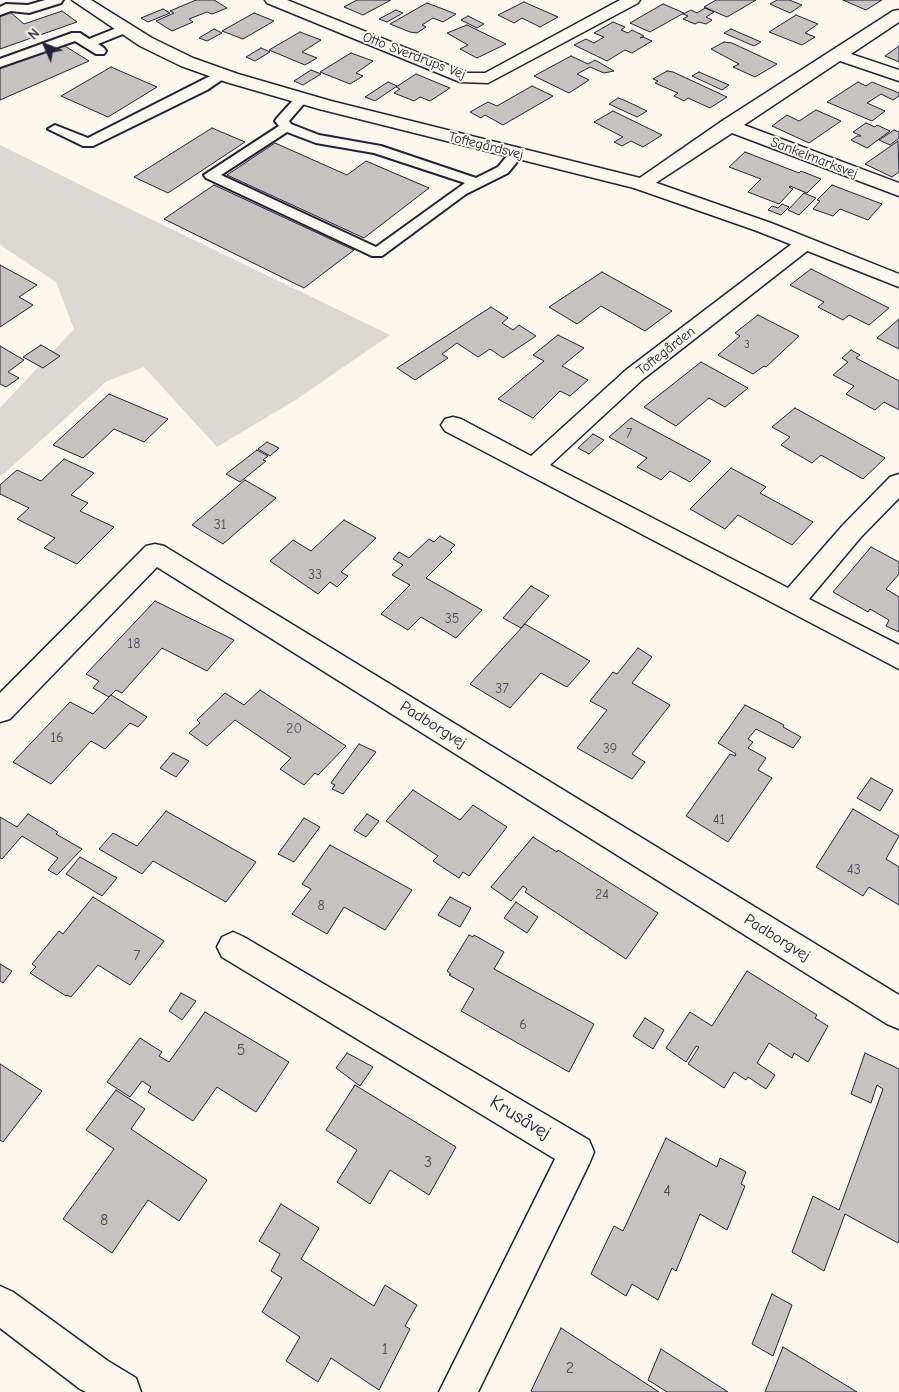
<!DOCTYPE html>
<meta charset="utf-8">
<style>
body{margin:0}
#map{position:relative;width:899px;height:1392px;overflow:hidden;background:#fbf7ec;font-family:"Comic Neue",sans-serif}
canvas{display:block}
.north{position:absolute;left:20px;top:20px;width:50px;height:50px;-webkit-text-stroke:4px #fbf7ec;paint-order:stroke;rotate:314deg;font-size:14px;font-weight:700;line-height:20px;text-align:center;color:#22223b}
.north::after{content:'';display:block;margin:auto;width:18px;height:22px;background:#22223b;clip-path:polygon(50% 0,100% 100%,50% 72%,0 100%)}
</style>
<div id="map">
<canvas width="899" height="1392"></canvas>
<div class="north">N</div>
</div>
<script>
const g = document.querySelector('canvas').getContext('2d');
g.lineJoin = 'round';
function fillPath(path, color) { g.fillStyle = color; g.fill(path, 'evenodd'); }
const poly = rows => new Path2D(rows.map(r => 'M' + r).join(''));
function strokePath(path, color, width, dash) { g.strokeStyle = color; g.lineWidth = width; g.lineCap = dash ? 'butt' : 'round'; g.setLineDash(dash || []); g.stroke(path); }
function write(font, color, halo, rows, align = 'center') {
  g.font = font + ' "Comic Neue",sans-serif'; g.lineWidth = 4; g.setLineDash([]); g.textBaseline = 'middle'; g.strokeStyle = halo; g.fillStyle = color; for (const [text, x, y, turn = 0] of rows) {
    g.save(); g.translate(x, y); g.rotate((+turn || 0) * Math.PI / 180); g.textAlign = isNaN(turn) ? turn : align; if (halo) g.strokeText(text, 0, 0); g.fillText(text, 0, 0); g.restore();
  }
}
const green = poly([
 [0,145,99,194,390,335,294,401,217,447,144,367,107,381,0,477,0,408,74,329,56,282,0,245]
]);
const building = poly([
 [196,0,214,0,227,8,212,14,207,12,189,19,193,22,172,31,156,21,174,13,170,11,196,0],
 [357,0,391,0,363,15,344,7,357,0],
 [716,0,756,0,727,17,704,7,716,0],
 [777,0,789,0,802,5,790,13,770,4,777,0],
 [843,0,882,0,866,10,843,0],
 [524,2,558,17,540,27,522,18,514,23,498,15,524,2],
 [427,3,456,14,443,22,433,18,422,25,426,27,417,33,410,32,390,24,427,3],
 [663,4,684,13,650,32,630,23,663,4],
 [705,8,714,12,706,17,712,20,706,24,699,22,695,24,683,19,688,16,683,14,691,10,697,13,705,8],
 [163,9,170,13,148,22,141,18,163,9],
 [396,10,403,13,387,22,379,19,396,10],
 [62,11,77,22,0,49,0,16,10,12,24,24,62,11],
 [254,13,274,21,243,39,222,31,254,13],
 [796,15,818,24,805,33,815,37,802,45,769,32,796,15],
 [468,16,484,24,477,28,461,20,468,16],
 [613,22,625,27,621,30,628,33,632,30,644,36,640,38,643,37,652,41,632,53,625,50,607,61,574,45,586,39,594,43,604,37,594,33,613,22],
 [467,25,506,44,477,58,460,49,468,45,447,33,467,25],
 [214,29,222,33,207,41,199,38,214,29],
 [731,29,761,42,754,46,724,33,731,29],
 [300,32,321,40,302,52,317,58,305,65,269,50,300,32],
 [724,42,732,43,777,64,755,77,733,67,739,64,711,49,724,42],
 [60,43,89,61,0,100,0,68,60,43],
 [899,46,899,62,885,56,899,46],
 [261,48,270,52,255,61,246,57,261,48],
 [351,53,373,61,356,73,363,76,350,84,320,72,351,53],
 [571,56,588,64,595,60,614,71,604,73,590,67,577,74,589,80,569,93,534,76,571,56],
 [111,67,157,87,108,117,61,96,111,67],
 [311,70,321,74,303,85,294,81,311,70],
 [667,71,673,72,727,97,710,108,688,98,684,101,674,96,678,93,655,83,658,81,653,79,667,71],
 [699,72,729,85,722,90,692,76,699,72],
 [416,74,450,88,430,101,420,97,414,101,394,93,400,89,396,87,416,74],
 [388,82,397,86,375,101,365,97,388,82],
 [858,82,866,86,872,82,899,93,899,96,893,100,881,94,867,103,885,111,872,121,827,102,858,82],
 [532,86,553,96,503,125,485,115,481,118,470,112,488,102,497,106,532,86],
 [618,98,624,100,647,111,637,117,609,104,618,98],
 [816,110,841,121,809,143,772,126,787,115,799,121,816,110],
 [613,111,662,135,643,147,631,141,622,146,614,142,623,137,594,122,613,111],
 [866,123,875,127,877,125,890,131,867,148,851,140,857,136,861,136,853,132,866,123],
 [212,128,245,142,168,193,134,177,212,128],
 [894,130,899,132,899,138,890,145,879,140,894,130],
 [898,141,899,172,892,177,865,164,898,141],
 [275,143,347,175,366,161,429,188,364,238,227,175,275,143],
 [745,152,799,173,801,171,821,179,807,193,790,186,789,187,793,189,779,204,748,192,761,179,729,167,745,152],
 [214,185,354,250,304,288,164,219,214,185],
 [832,185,882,204,868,220,840,209,833,216,813,209,820,201,817,200,832,185],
 [804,193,816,198,799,215,788,210,804,193],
 [782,204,789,207,781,215,768,210,772,206,778,208,782,204],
 [0,265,37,285,19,297,33,305,0,327,0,265],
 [811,269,889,308,869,325,849,315,843,320,818,307,824,302,790,285,811,269],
 [602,272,672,311,645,331,601,306,577,324,549,307,602,272],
 [491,307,508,318,502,323,513,330,519,325,536,336,503,358,490,349,478,357,457,343,442,354,448,358,415,380,397,368,491,307],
 [758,315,799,336,766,367,764,366,753,374,718,355,740,336,735,333,758,315],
 [899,319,899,349,877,338,899,319],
 [558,335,584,348,562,366,588,380,570,396,560,391,533,418,498,399,544,361,533,355,558,335],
 [41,345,60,356,43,368,23,357,41,345],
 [0,346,24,360,8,372,19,378,6,387,0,384,0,346],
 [851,350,860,355,856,358,899,381,899,410,884,402,875,410,846,394,854,386,833,375,848,362,842,358,851,350],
 [701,362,748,388,725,407,709,398,676,426,644,407,701,362],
 [109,394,168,419,144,442,114,429,83,458,53,445,109,394],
 [795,408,885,458,863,479,821,455,812,463,781,445,790,437,772,427,795,408],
 [631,418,711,461,690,482,670,471,661,480,637,467,647,458,609,437,631,418],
 [593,434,604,440,589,454,578,448,593,434],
 [267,442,279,448,270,456,258,449,267,442],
 [257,450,268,456,263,460,266,461,240,482,226,474,257,450],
 [64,459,94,473,71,495,88,503,80,511,114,527,77,564,44,548,55,538,17,519,29,508,0,494,0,485,17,470,41,481,64,459],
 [731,468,766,487,760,493,813,522,792,545,738,515,725,529,690,509,731,468],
 [245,480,276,498,223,544,192,525,245,480],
 [344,520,376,538,341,572,348,576,337,587,330,582,318,594,270,561,293,540,311,551,344,520],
 [440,536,455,545,450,550,452,552,426,578,482,610,456,638,421,617,408,630,381,614,410,585,392,575,403,565,393,559,399,552,409,558,429,539,434,542,440,536],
 [871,547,899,562,899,574,886,589,899,597,899,632,886,626,889,620,870,609,868,612,833,592,871,547],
 [531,586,549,596,521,628,503,618,531,586],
 [155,601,234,640,207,671,162,648,122,693,116,690,109,697,93,688,99,681,86,674,155,601],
 [525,624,590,661,567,687,541,673,510,708,470,684,525,624],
 [638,648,652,657,632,683,670,705,632,754,645,762,632,779,577,748,607,710,590,701,613,672,617,674,638,648],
 [260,690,346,746,318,775,315,773,304,785,280,769,291,758,235,720,207,746,189,733,200,723,197,720,225,693,244,705,260,690],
 [111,695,147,717,138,727,130,723,105,749,91,741,51,784,13,762,70,702,93,714,111,695],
 [745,705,784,725,783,727,801,737,793,748,756,729,748,739,753,742,748,748,766,758,758,770,772,778,728,842,686,816,730,754,735,756,736,754,718,743,745,705],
 [359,744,376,752,343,794,332,789,335,785,331,783,359,744],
 [173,753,189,761,176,777,160,768,173,753],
 [871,778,893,790,880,811,857,798,871,778],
 [413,790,460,820,473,805,507,827,469,876,463,872,459,878,433,861,438,856,386,821,413,790],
 [853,809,899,836,886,859,899,867,899,905,869,887,863,896,816,867,853,809],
 [166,811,256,862,226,902,153,861,142,874,99,849,113,833,137,846,166,811],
 [28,814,58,832,56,834,82,849,57,875,48,870,58,858,22,836,2,859,0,858,0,817,17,827,28,814],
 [367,814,379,821,366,837,354,830,367,814],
 [304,818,320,827,294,862,278,854,304,818],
 [533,837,557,852,558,850,658,913,626,959,525,892,527,889,523,886,511,901,491,887,533,837],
 [330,845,412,890,385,930,344,907,327,934,292,914,311,889,302,884,330,845],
 [80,857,117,878,102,896,66,874,80,857],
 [93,897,164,941,130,985,98,965,71,997,67,995,66,996,30,973,36,967,32,964,59,931,63,934,93,897],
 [450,897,471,908,460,927,438,915,450,897],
 [516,902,538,917,527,933,504,918,516,902],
 [469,935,473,937,474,935,504,952,494,969,594,1024,569,1072,461,1011,474,989,449,975,451,974,447,971,469,935],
 [0,964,12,971,3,983,0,981,0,964],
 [747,971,817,1015,815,1018,828,1026,808,1062,794,1053,792,1058,769,1043,757,1063,775,1075,766,1089,748,1077,746,1080,734,1072,724,1088,688,1064,699,1047,696,1046,686,1062,666,1048,690,1012,712,1026,747,971],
 [181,993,196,1001,182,1020,169,1011,181,993],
 [205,1012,289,1062,256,1112,217,1087,193,1121,148,1092,151,1087,142,1081,130,1097,107,1082,140,1038,162,1052,159,1056,169,1062,205,1012],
 [645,1018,664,1030,653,1049,633,1036,645,1018],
 [347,1053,373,1067,360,1086,336,1068,347,1053],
 [865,1053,899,1069,899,1240,898,1243,845,1214,824,1271,792,1252,813,1196,839,1210,883,1089,877,1085,871,1103,851,1094,865,1053],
 [0,1064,42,1091,3,1142,0,1140,0,1064],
 [355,1085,456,1147,429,1195,390,1170,370,1204,337,1182,357,1150,326,1130,355,1085],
 [116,1090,145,1109,131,1129,207,1180,179,1221,148,1200,112,1253,63,1219,114,1149,86,1130,116,1090],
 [666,1138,717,1167,720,1158,746,1172,741,1184,745,1186,727,1230,700,1214,676,1271,672,1268,658,1300,632,1284,626,1296,591,1274,614,1226,623,1231,666,1138],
 [281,1204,319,1228,301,1259,374,1306,385,1285,417,1305,405,1326,410,1329,379,1390,331,1358,318,1382,286,1361,300,1337,262,1312,282,1278,271,1271,280,1254,259,1241,281,1204],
 [772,1294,792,1305,773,1356,752,1344,772,1294],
 [561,1328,659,1392,533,1392,531,1391,561,1328],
 [783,1347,857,1392,765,1392,783,1347],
 [661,1349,728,1392,667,1392,648,1380,661,1349]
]);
const service = poly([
 [45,0,63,0,61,3,29,13,11,11,0,15,0,7,6,4,28,5,45,0],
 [124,25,130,29,128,32,98,44,104,48,106,51,104,54,96,54,75,41,0,67,0,59,72,33,80,33,89,39,124,25],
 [222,70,226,71,228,74,226,77,207,90,93,146,83,146,48,129,55,125,88,138,222,70],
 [302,95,308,99,289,121,291,124,319,135,381,146,476,178,498,167,512,150,517,149,524,153,508,173,466,194,382,256,372,256,206,178,204,175,279,126,275,121,277,118,297,96,302,95],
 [287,132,316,143,374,153,465,183,376,247,221,175,287,132]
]);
const minor = poly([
 [265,0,287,0,468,73,485,73,620,0,640,0,638,3,488,83,460,82,267,3,265,0],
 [899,10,899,22,851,54,899,70,899,81,840,61,744,125,899,183,899,196,732,133,648,188,634,188,631,184,722,121,893,11,899,10],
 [804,238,811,240,814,244,811,248,642,380,550,465,788,588,843,525,890,477,899,474,899,498,861,537,809,599,899,645,899,669,445,431,441,425,445,419,453,417,461,419,531,456,626,370,797,240,804,238],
 [155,544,164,546,899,995,899,1029,887,1024,157,567,10,719,0,722,0,693,146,546,155,544],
 [233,932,244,937,589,1140,594,1152,589,1164,478,1392,439,1392,555,1159,222,957,217,947,222,937,233,932],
 [0,1286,13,1292,108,1361,136,1378,141,1392,86,1392,80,1389,0,1328,0,1286]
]);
const tertiary = poly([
 [72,0,91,0,152,38,193,58,238,74,331,101,648,180,771,223,899,274,899,287,757,231,634,188,319,109,226,82,181,66,140,46,72,0]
]);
const farNumbernames = [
 ["3",747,345]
];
const farStreetnames = [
 ["Otto Sverdrups Vej",414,56,21],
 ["Toftegårdsvej",486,146,14],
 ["Sankelmarksvej",814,158,21],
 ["Toftegården",666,351,-38]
];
const numberNames = [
 ["7",629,434],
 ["31",220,525],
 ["33",315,575],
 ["35",452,619],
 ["18",134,644],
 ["37",502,689],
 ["20",294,729],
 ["16",57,738],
 ["39",610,749],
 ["41",719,820],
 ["43",854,870],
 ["24",602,895],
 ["8",321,906],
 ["7",137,956],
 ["6",523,1025]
];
const streetNames = [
 ["Padborgvej",433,725,32],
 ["Padborgvej",777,938,32]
];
const nearNumbernames = [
 ["5",241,1050],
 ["3",428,1162],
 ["4",667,1191],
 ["8",104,1220],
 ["1",385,1349],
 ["2",570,1368]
];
const nearStreetnames = [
 ["Krusåvej",520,1118,31]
];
fillPath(green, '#dbd8d3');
fillPath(building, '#c6c2c0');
strokePath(building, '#22223b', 1);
strokePath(service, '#22223b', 4);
strokePath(minor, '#22223b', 3);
strokePath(tertiary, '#22223b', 3);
fillPath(service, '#fbf7ec');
fillPath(minor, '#fbf7ec');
fillPath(tertiary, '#fbf7ec');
write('11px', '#4b4a5c', null, farNumbernames);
write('14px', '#22223b', '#fbf7ec', farStreetnames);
write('14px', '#4b4a5c', null, numberNames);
write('16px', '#22223b', '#fbf7ec', streetNames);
write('16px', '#4b4a5c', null, nearNumbernames);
write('19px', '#22223b', '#fbf7ec', nearStreetnames);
</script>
